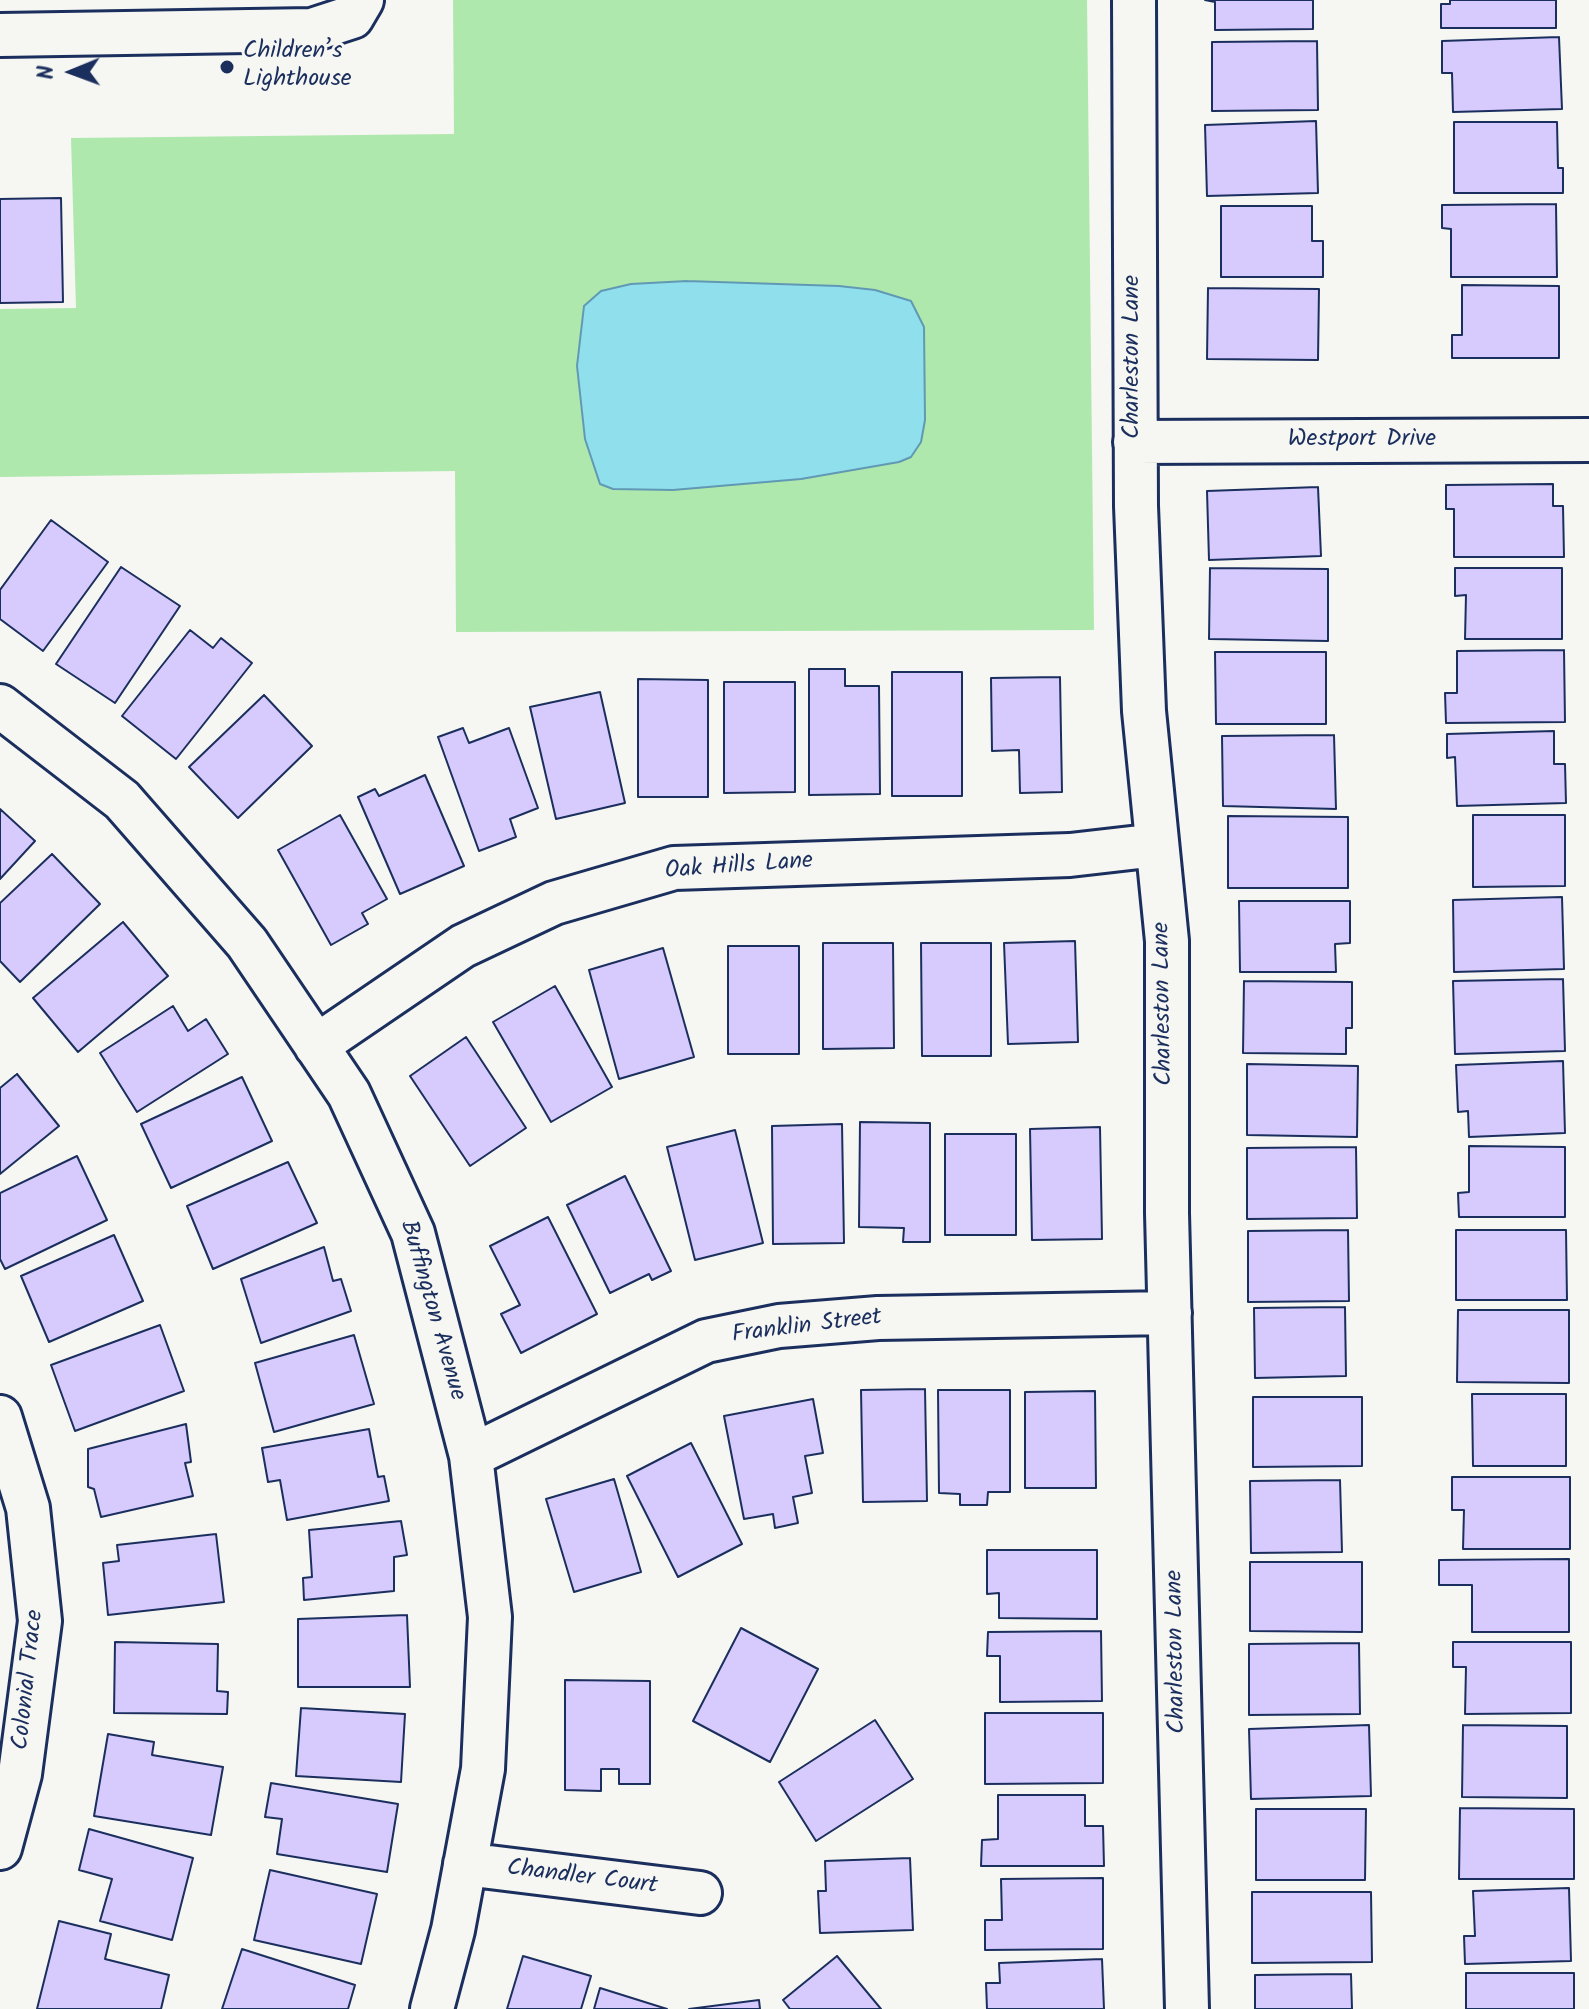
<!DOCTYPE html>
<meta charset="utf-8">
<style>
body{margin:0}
#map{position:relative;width:1589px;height:2009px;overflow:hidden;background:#f6f6f2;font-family:Kalam,sans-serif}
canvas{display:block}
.north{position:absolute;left:32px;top:32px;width:80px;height:80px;-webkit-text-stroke:6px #f6f6f2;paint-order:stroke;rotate:269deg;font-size:22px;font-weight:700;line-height:32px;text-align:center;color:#1b2f5e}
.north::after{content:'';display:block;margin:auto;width:28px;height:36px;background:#1b2f5e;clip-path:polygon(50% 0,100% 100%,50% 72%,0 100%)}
</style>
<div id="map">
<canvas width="1589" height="2009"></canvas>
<div class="north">N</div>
</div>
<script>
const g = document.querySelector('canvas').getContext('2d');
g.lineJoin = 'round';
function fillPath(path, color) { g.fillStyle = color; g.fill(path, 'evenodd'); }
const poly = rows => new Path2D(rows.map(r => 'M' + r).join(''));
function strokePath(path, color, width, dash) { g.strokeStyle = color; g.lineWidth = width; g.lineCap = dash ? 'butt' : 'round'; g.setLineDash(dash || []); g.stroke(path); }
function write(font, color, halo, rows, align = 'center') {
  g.font = font + ' Kalam,sans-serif'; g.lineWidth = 6; g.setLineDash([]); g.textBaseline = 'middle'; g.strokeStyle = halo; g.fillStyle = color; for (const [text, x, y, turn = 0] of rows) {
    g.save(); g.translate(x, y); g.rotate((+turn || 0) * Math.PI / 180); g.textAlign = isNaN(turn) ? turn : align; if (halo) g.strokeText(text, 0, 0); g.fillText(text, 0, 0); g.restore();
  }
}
const green = poly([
 [453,0,1087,0,1094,630,456,632,455,471,0,477,0,309,76,308,71,138,454,134]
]);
const water = poly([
 [687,281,839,286,875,290,911,301,924,327,925,420,921,442,911,457,899,462,801,479,673,490,613,489,600,484,585,439,577,366,584,306,601,291,631,284,687,281]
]);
const building = poly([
 [1205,0,1313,0,1313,29,1215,30,1215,2,1205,0],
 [1450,0,1556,0,1556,28,1441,28,1441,4,1450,4,1450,0],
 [1559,37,1562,109,1453,112,1452,73,1442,73,1442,41,1559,37],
 [1317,41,1318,110,1212,111,1212,42,1317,41],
 [1316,121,1318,193,1207,196,1205,125,1316,121],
 [1454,122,1557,122,1558,168,1563,168,1563,193,1454,193,1454,122],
 [61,198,63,302,0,303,0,199,61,198],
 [1556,204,1557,277,1451,277,1451,229,1442,228,1442,205,1556,204],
 [1221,206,1312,206,1312,241,1323,241,1323,277,1221,277,1221,206],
 [1462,285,1559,286,1559,358,1452,358,1452,335,1462,335,1462,285],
 [1208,288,1319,289,1318,360,1207,359,1208,288],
 [1553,484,1553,506,1563,506,1564,557,1454,557,1454,509,1446,509,1446,485,1553,484],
 [1318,487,1321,556,1209,560,1207,491,1318,487],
 [51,520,108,562,43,651,0,619,0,590,51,520],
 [121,567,180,606,115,703,56,664,121,567],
 [1210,568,1328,569,1328,641,1209,639,1210,568],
 [1455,568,1562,568,1562,639,1465,639,1466,595,1455,596,1455,568],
 [190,630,213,648,221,638,252,663,176,759,122,716,190,630],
 [1564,650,1565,722,1446,723,1445,693,1457,693,1457,651,1564,650],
 [1215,652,1326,652,1326,724,1216,724,1215,652],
 [809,669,845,669,845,686,879,686,880,794,809,795,809,669],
 [892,672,962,672,962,796,892,796,892,672],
 [1060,677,1062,792,1020,793,1019,750,992,751,991,678,1060,677],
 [638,679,708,680,708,797,638,797,638,679],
 [724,682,795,682,795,792,724,793,724,682],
 [600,692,625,803,556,819,530,707,600,692],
 [264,695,312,746,238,818,189,767,264,695],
 [463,728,469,743,509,728,538,808,510,819,516,837,479,851,438,737,463,728],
 [1554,731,1554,764,1565,764,1566,803,1457,806,1455,757,1447,758,1447,734,1554,731],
 [1334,735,1336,809,1223,806,1222,736,1334,735],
 [425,775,464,866,400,894,358,797,375,789,379,796,425,775],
 [0,809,35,841,0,879,0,809],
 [340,815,387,899,362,913,368,924,331,945,278,850,340,815],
 [1473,815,1565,815,1565,886,1473,887,1473,815],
 [1228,816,1348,817,1348,888,1228,888,1228,816],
 [52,854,100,904,20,982,0,961,0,903,52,854],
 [1562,897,1564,969,1454,972,1453,900,1562,897],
 [1239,901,1350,901,1350,943,1335,944,1336,972,1240,972,1239,901],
 [123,922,168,976,78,1052,33,998,123,922],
 [1075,941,1078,1042,1008,1044,1004,943,1075,941],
 [823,943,893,943,894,1048,823,1049,823,943],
 [921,943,991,943,991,1056,922,1056,921,943],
 [728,946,799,946,799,1054,728,1054,728,946],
 [663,948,694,1057,619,1079,589,970,663,948],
 [1563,979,1565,1051,1455,1054,1453,981,1563,979],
 [1244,981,1352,982,1352,1028,1346,1028,1346,1054,1243,1053,1244,981],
 [555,986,612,1087,551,1122,493,1022,555,986],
 [173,1006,188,1031,206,1019,228,1054,137,1112,100,1053,173,1006],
 [466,1037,526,1128,470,1166,410,1076,466,1037],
 [1563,1061,1565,1133,1469,1137,1468,1111,1458,1112,1456,1065,1563,1061],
 [1247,1064,1358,1066,1357,1137,1247,1135,1247,1064],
 [17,1074,59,1126,0,1174,0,1088,17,1074],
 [242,1077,272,1141,171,1188,141,1124,242,1077],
 [860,1122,930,1123,930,1242,903,1242,904,1228,859,1227,860,1122],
 [842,1124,844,1243,773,1244,772,1126,842,1124],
 [1100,1127,1102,1239,1032,1240,1030,1129,1100,1127],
 [735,1130,763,1243,695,1260,667,1147,735,1130],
 [945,1134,1016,1134,1016,1235,945,1235,945,1134],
 [1469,1146,1565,1147,1565,1217,1459,1217,1458,1193,1469,1192,1469,1146],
 [1356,1147,1357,1218,1247,1219,1247,1148,1356,1147],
 [77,1156,107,1220,5,1269,0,1259,0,1193,77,1156],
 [288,1162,317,1223,213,1269,187,1206,288,1162],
 [625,1176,671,1271,652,1280,649,1274,610,1293,567,1205,625,1176],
 [548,1217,597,1314,521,1353,501,1314,520,1305,490,1246,548,1217],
 [1348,1230,1349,1301,1248,1302,1248,1231,1348,1230],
 [1456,1230,1566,1230,1567,1300,1456,1300,1456,1230],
 [114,1235,143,1301,49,1342,21,1276,114,1235],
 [324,1247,333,1281,341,1279,351,1311,261,1343,241,1279,324,1247],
 [1345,1307,1346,1376,1255,1378,1254,1308,1345,1307],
 [1458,1310,1569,1310,1569,1383,1457,1382,1458,1310],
 [160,1325,184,1391,75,1431,51,1365,160,1325],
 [354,1335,374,1404,274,1432,255,1363,354,1335],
 [925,1389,927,1501,863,1502,861,1390,925,1389],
 [938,1390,1010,1390,1010,1492,988,1492,987,1505,960,1505,960,1494,939,1493,938,1390],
 [1095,1391,1096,1488,1025,1488,1025,1392,1095,1391],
 [1472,1394,1566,1394,1566,1466,1473,1466,1472,1394],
 [1253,1397,1362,1397,1362,1466,1253,1467,1253,1397],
 [813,1399,823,1453,805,1456,812,1493,793,1497,798,1523,775,1528,773,1514,744,1519,724,1416,813,1399],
 [186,1424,191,1462,185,1463,193,1496,101,1517,94,1489,88,1487,88,1449,186,1424],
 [369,1429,378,1477,384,1476,389,1501,287,1520,280,1480,268,1482,262,1448,369,1429],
 [691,1443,742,1544,678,1577,627,1476,691,1443],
 [1452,1477,1570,1477,1570,1549,1463,1549,1464,1510,1452,1510,1452,1477],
 [614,1479,641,1572,574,1592,546,1499,614,1479],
 [1340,1480,1342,1552,1251,1553,1250,1481,1340,1480],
 [401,1521,407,1555,394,1557,394,1591,304,1600,303,1578,312,1577,309,1530,401,1521],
 [216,1534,224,1602,108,1615,103,1563,119,1561,117,1545,216,1534],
 [987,1550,1097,1550,1097,1619,999,1618,999,1593,987,1594,987,1550],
 [1569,1559,1569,1632,1472,1632,1472,1585,1439,1585,1439,1560,1569,1559],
 [1250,1562,1362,1562,1362,1632,1250,1631,1250,1562],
 [407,1615,410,1687,298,1687,298,1619,407,1615],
 [741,1628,818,1669,770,1762,693,1721,741,1628],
 [1101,1631,1102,1701,1000,1702,1000,1656,987,1656,988,1632,1101,1631],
 [115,1642,218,1644,217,1691,228,1692,227,1714,114,1713,115,1642],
 [1453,1642,1571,1642,1571,1713,1465,1714,1466,1667,1453,1667,1453,1642],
 [1359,1643,1360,1714,1249,1715,1249,1644,1359,1643],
 [565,1680,650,1681,650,1784,619,1784,619,1769,601,1769,601,1791,565,1790,565,1680],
 [301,1708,405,1714,401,1782,296,1776,301,1708],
 [985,1713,1103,1713,1103,1783,985,1784,985,1713],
 [875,1720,913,1779,816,1841,779,1782,875,1720],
 [1369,1725,1371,1796,1251,1799,1249,1729,1369,1725],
 [1463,1725,1567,1726,1567,1798,1462,1797,1463,1725],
 [108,1734,154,1742,152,1755,223,1767,211,1835,94,1816,108,1734],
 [271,1783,398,1804,387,1872,277,1854,282,1819,265,1817,271,1783],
 [998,1795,1085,1795,1085,1826,1103,1826,1104,1866,981,1866,982,1840,998,1839,998,1795],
 [1460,1808,1574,1809,1574,1879,1459,1879,1460,1808],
 [1256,1809,1366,1809,1365,1880,1256,1880,1256,1809],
 [89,1829,193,1858,172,1940,100,1921,112,1879,79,1870,89,1829],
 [910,1858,913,1930,820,1933,818,1891,826,1891,825,1861,910,1858],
 [270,1870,377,1894,361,1964,254,1940,270,1870],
 [1103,1878,1103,1949,985,1950,985,1920,1002,1920,1001,1879,1103,1878],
 [1569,1888,1571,1961,1465,1964,1464,1936,1475,1936,1473,1891,1569,1888],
 [1252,1892,1371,1892,1372,1962,1252,1963,1252,1892],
 [59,1921,111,1934,105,1959,169,1975,161,2009,37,2009,59,1921],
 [242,1949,355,1985,348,2009,222,2009,242,1949],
 [523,1956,591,1976,581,2009,507,2009,523,1956],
 [837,1956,881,2009,790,2009,783,2000,837,1956],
 [1102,1959,1104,2009,987,2009,986,1983,1000,1983,999,1963,1102,1959],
 [1466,1973,1574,1973,1574,2009,1466,2009,1466,1973],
 [1351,1974,1352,2009,1255,2009,1255,1975,1351,1974],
 [600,1988,667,2009,594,2009,600,1988],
 [759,2000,760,2009,689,2009,759,2000]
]);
const minor = poly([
 [1134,0,1136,506,1144,711,1167,941,1167,1213,1187,2009],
 [0,35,312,30,352,17,362,0],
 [1135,442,1589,440],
 [0,706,122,800,247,943,349,1094,413,1233,471,1456,490,1617,483,1769,453,1930,432,2009],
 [316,1046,463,946,554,903,674,868,1070,855,1157,845],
 [0,1417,28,1508,40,1621,20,1774,0,1848],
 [471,1456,706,1341,779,1326,878,1318,1170,1313],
 [465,1864,700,1893]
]);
const markers = [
 [227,67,8,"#1b2f5e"]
];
const poiNames = [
 ["Children’s",243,53],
 ["Lighthouse",243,81]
];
const streetNames = [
 ["Charleston Lane",1134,357,-90],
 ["Westport Drive",1362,441],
 ["Oak Hills Lane",739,868,-4],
 ["Charleston Lane",1165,1004,-91],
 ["Buffington Avenue",431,1311,74],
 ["Franklin Street",807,1328,-7],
 ["Charleston Lane",1178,1652,-91],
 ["Colonial Trace",30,1680,-84],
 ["Chandler Court",582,1879,7]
];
fillPath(green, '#aee8ad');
fillPath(water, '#90dfed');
strokePath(water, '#6199b4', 2);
fillPath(building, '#d7cafd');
strokePath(building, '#1b2f5e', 2);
strokePath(minor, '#1b2f5e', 48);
strokePath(minor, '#f6f6f2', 42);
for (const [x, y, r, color] of markers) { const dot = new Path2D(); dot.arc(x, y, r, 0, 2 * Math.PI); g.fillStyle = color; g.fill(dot); strokePath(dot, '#f6f6f2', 3); }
write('24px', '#1b2f5e', '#f6f6f2', poiNames, 'left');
write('24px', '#1b2f5e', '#f6f6f2', streetNames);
</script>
